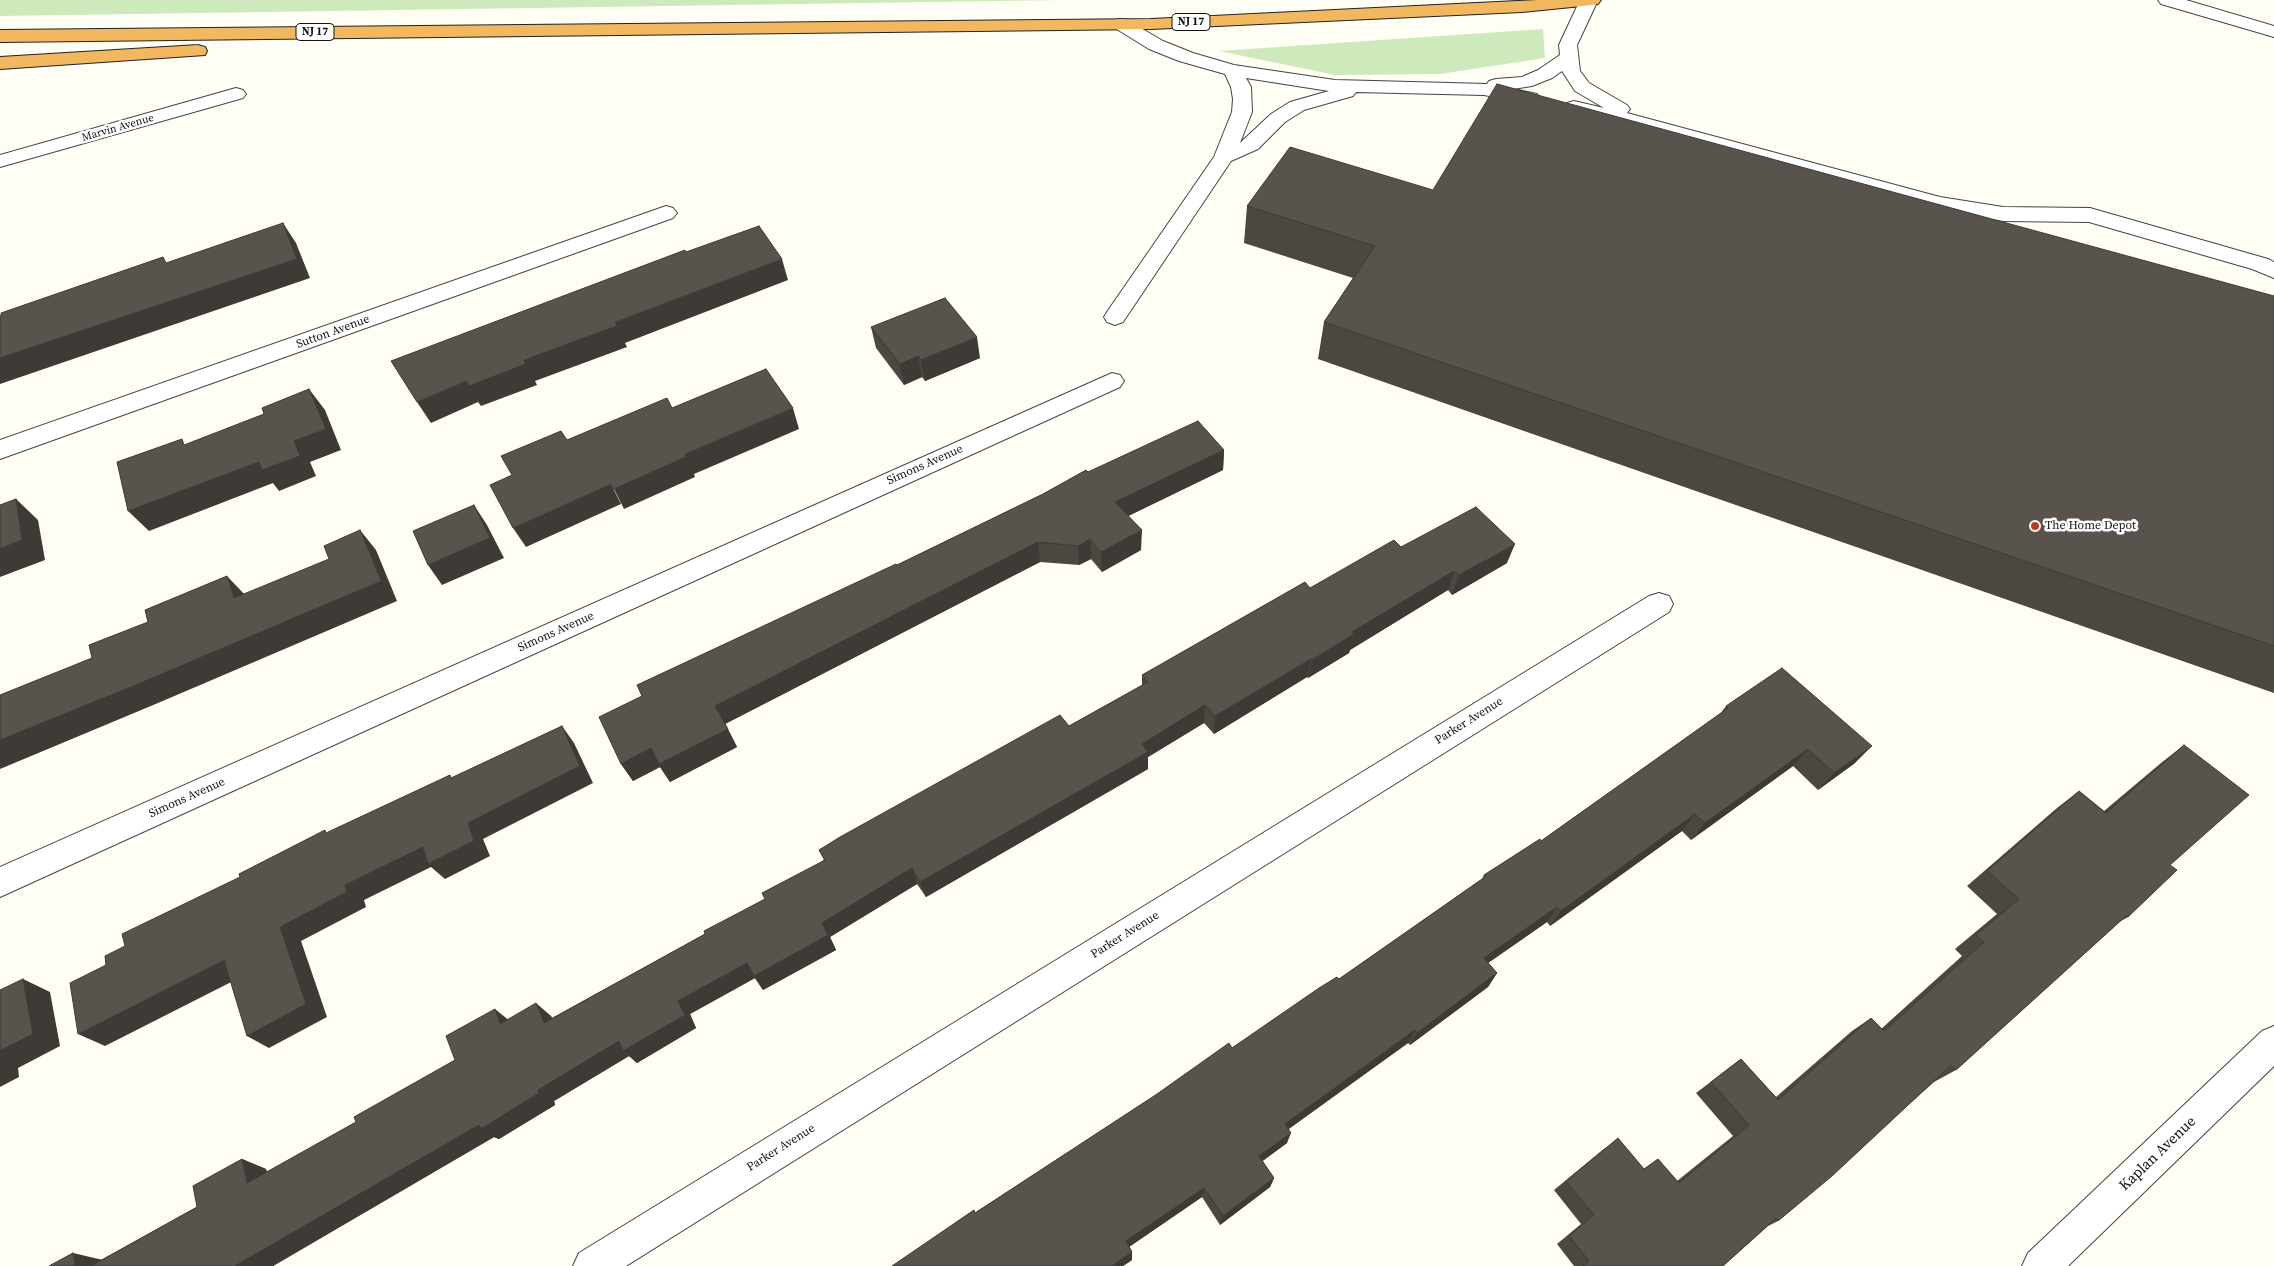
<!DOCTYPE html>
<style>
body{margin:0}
canvas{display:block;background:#fffef4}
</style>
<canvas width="2274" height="1266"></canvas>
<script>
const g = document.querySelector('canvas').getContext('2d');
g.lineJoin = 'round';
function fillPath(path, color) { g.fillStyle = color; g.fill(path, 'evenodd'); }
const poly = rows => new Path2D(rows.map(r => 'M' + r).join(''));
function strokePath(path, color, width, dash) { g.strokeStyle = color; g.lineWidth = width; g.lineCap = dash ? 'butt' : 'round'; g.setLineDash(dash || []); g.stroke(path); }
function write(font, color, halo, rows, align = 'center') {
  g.font = font + ' "Source Serif 4",serif'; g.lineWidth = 5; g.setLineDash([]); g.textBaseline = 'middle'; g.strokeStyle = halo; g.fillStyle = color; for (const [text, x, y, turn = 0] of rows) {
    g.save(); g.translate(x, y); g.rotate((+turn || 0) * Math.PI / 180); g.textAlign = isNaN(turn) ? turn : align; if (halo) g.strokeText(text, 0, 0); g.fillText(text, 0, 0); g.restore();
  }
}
const green = poly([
 [0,0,1065,0,0,16],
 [1543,29,1545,58,1440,74,1335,75,1219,51]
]);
const minor = poly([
 [1580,0,1598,0,1577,45,1580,71,1589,83,1627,105,1630,109,1627,113,1940,197,2003,207,2090,208,2268,259,2274,262,2274,278,2252,269,2089,222,2003,221,1940,210,1639,127,1567,111,1564,107,1567,103,1574,101,1604,108,1575,91,1562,71,1552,78,1532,86,1513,89,1537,94,1540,98,1537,102,1530,104,1484,95,1356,92,1353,96,1304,110,1285,122,1258,149,1231,161,1123,322,1115,325,1107,322,1104,317,1107,312,1214,157,1232,112,1233,99,1231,87,1225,74,1179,61,1149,49,1115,28,1112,24,1115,20,1121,19,1127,20,1163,41,1193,53,1234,65,1335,80,1487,84,1489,81,1496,79,1522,77,1538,70,1560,55,1559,45,1580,0],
 [1246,78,1329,91,1290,102,1271,114,1240,143,1252,112,1251,87,1246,78],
 [2158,0,2186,0,2274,26,2274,37,2161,4,2158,0],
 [236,88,243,90,246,94,243,98,0,167,0,155,236,88],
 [666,206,673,208,677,213,673,218,0,459,0,440,666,206],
 [1112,373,1120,375,1124,381,1120,387,0,897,0,867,1112,373],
 [1659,593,1669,596,1673,604,1669,612,626,1266,573,1266,579,1253,1649,596,1659,593],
 [2274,1026,2274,1066,2068,1266,2022,1266,2028,1253,2262,1031,2274,1026]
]);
const highway = poly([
 [1538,0,1601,0,1598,4,1592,5,1522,12,1151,29,0,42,0,30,1151,19,1538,0],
 [198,45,205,47,207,51,205,55,0,69,0,57,198,45]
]);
const wall = poly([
 [1433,190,2274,296,2274,693,1318,359,1324,322,1353,278,1244,243,1247,206],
 [871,327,980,358,925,381,922,377,904,385,876,348],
 [1224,450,1223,470,1128,516,1141,550,1102,572,1091,559,1079,565,1040,562,725,724,737,747,670,782,660,767,633,781,621,764,642,696,897,565,1088,472],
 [1401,547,1507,563,1452,595,1448,590,1350,650,1349,653,1308,678,1307,677,1214,734,1204,723,1148,757,1148,769,926,897,917,884,830,937,836,950,763,990,755,978,690,1014,696,1028,637,1063,629,1056,554,1101,555,1105,499,1139,494,1137,273,1266,49,1266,101,1260,197,1207,242,1159,266,1169,267,1172,356,1122,455,1060,508,1019,551,1016,552,1018,705,934,765,899,824,860,819,850,1069,726,1142,685,1142,675,1310,588],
 [1726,706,1855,763,1818,790,1793,766,1691,840,1682,831,1550,926,1547,922,1488,963,1497,973,1488,987,1410,1045,1408,1043,1289,1129,1287,1143,1262,1161,1274,1178,1270,1187,1220,1225,1202,1197,1129,1247,1132,1252,1132,1260,1123,1266,892,1266,1339,979,1482,879,1484,875,1541,841,1720,714],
 [2184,745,2170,865,2128,917,2119,922,1956,1070,1934,1082,1778,1221,1768,1226,1723,1266,1574,1266,1557,1244,1581,1224,1554,1190,1605,1148,1644,1169,1658,1159,1677,1181,1733,1136,1696,1093,1741,1059,1776,1097,1852,1031,1871,1018,1881,1029,1962,956,1955,949,1997,914,1967,886,2057,808,2079,791,2104,811,2161,763]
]);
const shadedWall = poly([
 [283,223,296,243,310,278,0,384,0,358],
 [782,259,788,280,625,343,627,347,535,381,537,385,481,406,478,402,431,423,417,402,466,381,524,360,615,322],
 [977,337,980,358,925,381,921,360],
 [918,356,922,377,904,385,900,364],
 [309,389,325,410,341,450,310,462,316,476,279,491,273,483,149,531,128,511,294,441],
 [793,408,799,429,694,474,695,477,624,509,614,489,685,454],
 [1224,450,1223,470,1116,522,1115,502],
 [611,484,621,504,526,547,513,528],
 [16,499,38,520,45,560,0,577,0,549],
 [474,505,487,525,504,558,442,585,428,565],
 [360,530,376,550,397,601,158,703,0,769,0,740,381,581],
 [1142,530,1141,550,1102,572,1101,552],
 [1090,539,1091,559,1079,565,1078,546],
 [1038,542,1040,562,725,724,715,706],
 [1515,544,1507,563,1452,595,1459,575],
 [1454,571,1448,590,1350,650,1349,653,1308,678,1312,660,1352,632],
 [227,576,246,596,234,598],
 [1311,659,1307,677,1214,734,1215,716],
 [1205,705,1204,723,1148,757,1148,769,926,897,920,882],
 [562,726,574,743,593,783,483,839,490,856,445,879,431,867,364,900,366,907,301,941,327,1017,269,1048,247,1036,280,927,345,885,468,823],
 [728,729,737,747,670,782,660,767,633,781,621,764,651,748],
 [1872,746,1855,763,1818,790,1834,773],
 [1808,749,1793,766,1691,840,1705,823],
 [1695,814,1682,831,1550,926,1561,911],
 [912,868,917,884,830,937,836,950,763,990,755,978,690,1014,696,1028,637,1063,629,1056,554,1101,555,1105,499,1139,494,1137,273,1266,235,1266,538,1090,678,1001,822,923],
 [1557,907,1547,922,1475,972,1484,958],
 [224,960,247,974,105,1046,78,1034],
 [1497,973,1488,987,1410,1045,1417,1033],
 [23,979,50,992,60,1046,18,1068,19,1077,0,1087,0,1051],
 [536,1003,551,1016,559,1035,544,1023],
 [495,1009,511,1022,500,1024],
 [1415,1030,1408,1043,1281,1134,1285,1124],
 [1291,1133,1287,1143,1256,1166,1259,1156],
 [242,1159,266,1169,272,1192,247,1183],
 [1274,1178,1270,1187,1220,1225,1223,1216],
 [1204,1188,1202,1197,1126,1249,1126,1241],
 [1132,1252,1132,1260,1123,1266,1112,1266],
 [73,1253,103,1260,104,1266,75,1266]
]);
const building = poly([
 [1497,84,2274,296,2274,646,1324,322,1375,246,1247,206,1290,147,1433,190,1497,84],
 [283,223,297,259,0,358,0,316,1,316,1,313,163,257,166,263,283,223],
 [759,226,782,259,615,322,617,326,524,360,526,364,469,386,466,381,417,402,391,361,685,250,686,252,759,226],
 [945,298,977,337,921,360,918,356,900,364,871,327,945,298],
 [766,369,793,408,685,454,686,457,614,489,611,484,513,528,490,485,512,475,501,456,561,431,567,440,667,398,672,408,766,369],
 [309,389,326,429,294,441,300,456,262,470,259,462,128,511,117,462,182,439,184,445,264,414,262,408,309,389],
 [1198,421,1224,450,1115,502,1142,530,1101,552,1090,539,1078,546,1038,542,715,706,728,729,659,764,651,748,621,764,599,717,642,696,637,685,896,564,897,565,1043,494,1086,470,1088,472,1198,421],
 [16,499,22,540,0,549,0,505,16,499],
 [474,505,490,538,428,565,413,531,474,505],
 [1476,507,1515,544,1459,575,1454,571,1352,632,1354,634,1312,660,1311,659,1215,716,1205,705,1142,744,1148,752,920,882,912,868,822,923,828,935,754,976,747,963,678,1001,685,1015,623,1051,619,1041,538,1090,539,1093,481,1129,479,1125,235,1266,91,1266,197,1207,193,1186,242,1159,247,1183,356,1122,354,1117,455,1060,446,1036,495,1009,500,1024,536,1003,544,1023,705,934,704,931,765,899,762,893,825,860,819,850,840,837,1060,715,1069,726,1148,682,1142,675,1305,582,1310,588,1394,540,1401,547,1476,507],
 [360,530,381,581,136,685,0,740,0,695,92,658,89,645,148,622,145,610,227,576,234,598,329,559,324,546,360,530],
 [1782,668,1872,746,1834,773,1808,749,1705,823,1695,814,1561,911,1557,907,1484,958,1497,973,1417,1033,1415,1030,1285,1124,1291,1133,1259,1156,1274,1178,1223,1216,1204,1188,1126,1241,1132,1252,1112,1266,892,1266,974,1210,975,1213,1157,1094,1229,1043,1232,1048,1319,988,1337,977,1339,979,1485,877,1484,875,1540,839,1541,841,1728,708,1726,706,1782,668],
 [562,726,580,766,468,823,474,841,428,864,423,847,345,885,347,892,280,927,306,1004,247,1036,224,960,78,1034,70,983,106,965,105,956,125,946,122,934,240,877,239,874,325,830,326,833,450,775,451,778,562,726],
 [2184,745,2249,795,2170,865,2177,870,2128,917,2126,916,1956,1070,1951,1065,1832,1176,1778,1221,1776,1218,1723,1266,1583,1266,1589,1261,1569,1236,1594,1215,1566,1181,1618,1138,1644,1169,1658,1159,1679,1183,1749,1125,1711,1082,1741,1059,1778,1100,1871,1018,1884,1031,1984,942,1976,935,2019,899,1987,871,2079,791,2106,813,2184,745],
 [23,979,33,1034,0,1051,0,990,23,979],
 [73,1253,75,1266,49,1266,73,1253]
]);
const markers = [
 [2035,526,5,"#bf392a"]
];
const shields = [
 [1191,22,38],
 [315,32,38]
];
const shieldNames = [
 ["NJ 17",1191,22],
 ["NJ 17",315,32]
];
const farStreetnames = [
 ["Marvin Avenue",118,128,-16]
];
const streetNames = [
 ["Sutton Avenue",333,332,-20],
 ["Simons Avenue",925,465,-24],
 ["Simons Avenue",556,632,-24],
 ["Parker Avenue",1469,721,-32],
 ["Simons Avenue",187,798,-24],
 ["Parker Avenue",1125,935,-32],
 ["Parker Avenue",781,1148,-32]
];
const poiNames = [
 ["The Home Depot",2045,526]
];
const nearStreetnames = [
 ["Kaplan Avenue",2158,1154,-44]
];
fillPath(green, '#ceeabd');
strokePath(minor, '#444', 2);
strokePath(highway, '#222', 2);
fillPath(minor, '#fff');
fillPath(highway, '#f1b860');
fillPath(wall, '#4d4742');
fillPath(shadedWall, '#3e3a36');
fillPath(building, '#59534d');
strokePath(building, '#3e3a36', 1);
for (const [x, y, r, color] of markers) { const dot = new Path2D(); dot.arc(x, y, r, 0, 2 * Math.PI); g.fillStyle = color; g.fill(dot); strokePath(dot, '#fff', 2); }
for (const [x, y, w] of shields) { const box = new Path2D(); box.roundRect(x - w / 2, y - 8.5, w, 17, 4); g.fillStyle = '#fff'; g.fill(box); strokePath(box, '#111', 1); }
write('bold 11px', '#111', null, shieldNames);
write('11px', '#111', '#fff', farStreetnames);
write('12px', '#111', '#fff', streetNames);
write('12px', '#111', '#fff', poiNames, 'left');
write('15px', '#111', '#fff', nearStreetnames);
</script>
